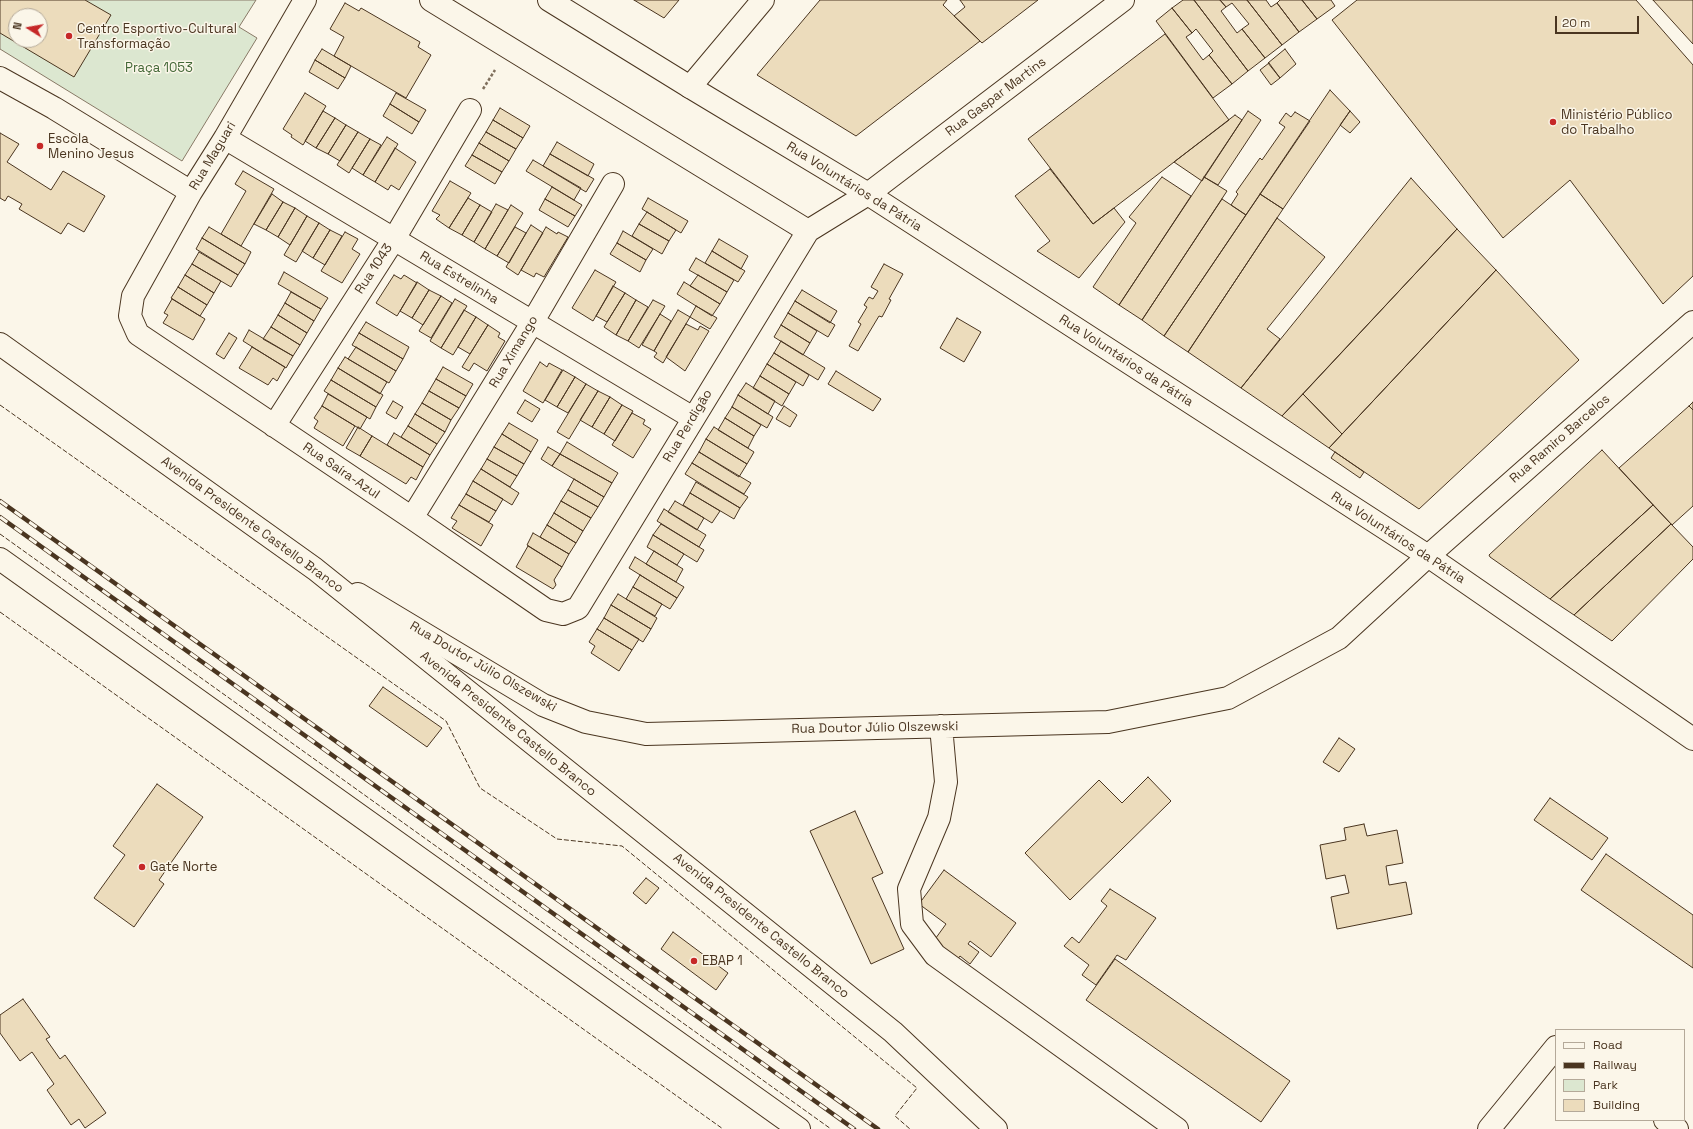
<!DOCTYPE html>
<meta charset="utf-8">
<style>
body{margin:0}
#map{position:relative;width:1693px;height:1129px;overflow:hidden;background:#fbf6e9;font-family:"Space Grotesk",sans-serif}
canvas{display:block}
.legend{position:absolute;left:1555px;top:1029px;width:130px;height:92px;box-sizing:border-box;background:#fbf6e9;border:1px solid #b4a999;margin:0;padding:5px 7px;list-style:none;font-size:12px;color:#4a3520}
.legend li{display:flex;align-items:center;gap:8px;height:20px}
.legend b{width:20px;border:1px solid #b4a999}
.north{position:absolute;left:8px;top:8px;width:40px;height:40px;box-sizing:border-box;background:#fbf6e9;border:1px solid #b4a999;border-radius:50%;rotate:281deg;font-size:11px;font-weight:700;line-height:16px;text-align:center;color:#4a3520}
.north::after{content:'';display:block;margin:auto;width:14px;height:18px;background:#c62828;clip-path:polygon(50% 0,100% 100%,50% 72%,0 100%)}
.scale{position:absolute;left:1555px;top:16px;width:84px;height:18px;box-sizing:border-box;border:2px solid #4a3520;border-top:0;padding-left:5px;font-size:12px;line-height:14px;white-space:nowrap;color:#4a3520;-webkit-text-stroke:3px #fbf6e9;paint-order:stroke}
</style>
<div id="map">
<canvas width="1693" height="1129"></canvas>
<ul class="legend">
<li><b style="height:5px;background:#fbf6e9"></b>Road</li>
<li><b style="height:5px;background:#4a3520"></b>Railway</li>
<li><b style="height:11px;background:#dce7d0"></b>Park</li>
<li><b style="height:11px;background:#ecdcbc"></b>Building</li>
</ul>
<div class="north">N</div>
<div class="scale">20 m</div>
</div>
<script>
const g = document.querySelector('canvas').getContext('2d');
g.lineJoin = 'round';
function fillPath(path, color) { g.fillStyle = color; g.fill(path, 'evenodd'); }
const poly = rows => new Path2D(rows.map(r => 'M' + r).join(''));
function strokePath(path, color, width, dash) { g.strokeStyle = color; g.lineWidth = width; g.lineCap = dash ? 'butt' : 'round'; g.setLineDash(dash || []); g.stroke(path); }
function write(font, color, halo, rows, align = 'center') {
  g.font = font + ' "Space Grotesk",sans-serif'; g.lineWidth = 3; g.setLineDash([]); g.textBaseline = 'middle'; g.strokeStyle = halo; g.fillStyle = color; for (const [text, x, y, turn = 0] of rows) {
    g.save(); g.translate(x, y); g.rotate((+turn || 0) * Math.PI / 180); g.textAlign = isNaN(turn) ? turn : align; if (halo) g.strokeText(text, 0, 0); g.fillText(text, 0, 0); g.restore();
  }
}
const green = poly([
 [0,0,256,0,239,27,257,38,182,161,0,49,0,0],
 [16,16,40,16,40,40,16,40,16,16]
]);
const building = poly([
 [0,0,85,0,111,15,74,77,0,33,0,0],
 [16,16,40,16,40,40,16,40,16,16],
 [634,0,679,0,664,18,634,0],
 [820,0,947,0,943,5,980,41,856,136,757,75,820,0],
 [960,0,1038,0,982,43,954,16,965,7,960,0],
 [1183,0,1194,0,1248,71,1232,84,1209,55,1213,51,1196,29,1192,33,1172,8,1183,0],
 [1194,0,1220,0,1226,7,1221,11,1237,33,1242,29,1265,58,1248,71,1194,0],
 [1220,0,1247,0,1282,45,1265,58,1242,29,1249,24,1232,3,1226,7,1220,0],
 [1247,0,1266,0,1271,7,1277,3,1299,32,1282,45,1247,0],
 [1280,0,1302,0,1317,19,1299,32,1277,3,1280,0],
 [1302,0,1331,0,1335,6,1317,19,1302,0],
 [1357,0,1636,0,1693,65,1693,276,1663,304,1570,180,1503,238,1332,20,1357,0],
 [1653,0,1693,0,1693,44,1653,0],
 [345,3,359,11,361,8,420,42,418,47,431,55,406,98,334,56,344,37,330,29,345,3],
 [1172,8,1192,33,1186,37,1203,60,1209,55,1232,84,1213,98,1156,21,1172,8],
 [1165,34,1229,120,1093,224,1028,139,1165,34],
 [322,49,351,66,345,78,315,60,322,49],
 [1285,49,1296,64,1280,78,1268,63,1285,49],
 [315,60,345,78,338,89,309,72,315,60],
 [1269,63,1280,78,1271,85,1260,70,1269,63],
 [1330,90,1350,111,1283,209,1260,194,1330,90],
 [305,93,326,106,303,145,291,137,292,135,283,129,305,93],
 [396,93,426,110,419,122,390,104,396,93],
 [390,104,419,122,412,134,383,116,390,104],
 [500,108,530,126,523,138,493,120,500,108],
 [323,111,335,118,316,148,305,141,323,111],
 [1248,111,1261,120,1218,185,1204,177,1248,111],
 [1350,111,1360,122,1350,133,1340,125,1350,111],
 [1295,112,1310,121,1246,215,1231,205,1238,194,1236,192,1260,158,1262,160,1285,127,1279,123,1286,113,1291,117,1295,112],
 [1235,115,1242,120,1202,181,1174,162,1235,115],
 [335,118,346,125,328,154,316,148,335,118],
 [493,120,523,138,516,149,486,132,493,120],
 [346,125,358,132,340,161,328,154,346,125],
 [358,132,370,139,349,173,337,165,358,132],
 [486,132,516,149,509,161,479,143,486,132],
 [0,133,19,144,7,162,51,190,63,171,105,196,84,232,68,223,61,234,19,209,22,204,8,196,5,201,0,198,0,133],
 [387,137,398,144,375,182,363,175,387,137],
 [370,139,381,145,363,175,352,168,370,139],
 [557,142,594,164,588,176,550,154,557,142],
 [479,143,509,161,502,172,472,155,479,143],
 [395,148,416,162,399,190,391,185,388,190,375,182,395,148],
 [550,154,594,179,586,192,543,166,550,154],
 [472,155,502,172,495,184,465,166,472,155],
 [533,160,581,188,574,200,526,171,533,160],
 [1050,169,1093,224,1114,208,1125,222,1079,278,1037,251,1050,241,1015,196,1050,169],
 [243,171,274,189,241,246,221,234,246,191,235,184,243,171],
 [1162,177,1191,196,1119,305,1093,287,1136,223,1129,217,1162,177],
 [1204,177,1227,191,1142,320,1119,305,1204,177],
 [1411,178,1457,229,1282,416,1241,388,1411,178],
 [450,181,471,193,449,228,436,219,440,215,432,211,450,181],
 [552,187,582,205,575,216,545,199,552,187],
 [272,194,283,202,266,230,254,224,272,194],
 [1260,194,1283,209,1188,352,1164,336,1260,194],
 [468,198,480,205,462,235,449,228,468,198],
 [648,198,688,221,681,233,642,209,648,198],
 [545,199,575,216,568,227,539,210,545,199],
 [1222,199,1246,215,1164,336,1142,320,1222,199],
 [283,202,295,208,278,237,266,230,283,202],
 [496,204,508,210,485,249,474,242,496,204],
 [480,205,492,212,474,242,462,235,480,205],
 [511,205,523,213,497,256,485,249,511,205],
 [295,208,307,216,290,245,278,237,295,208],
 [647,212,676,230,669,241,639,224,647,212],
 [307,216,319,223,296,262,284,255,307,216],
 [1277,218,1325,257,1267,329,1280,339,1241,388,1188,352,1277,218],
 [319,223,330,230,313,258,302,251,319,223],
 [639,224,669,241,662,254,632,236,639,224],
 [531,225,543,233,518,275,506,267,531,225],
 [209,227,251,252,245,264,202,238,209,227],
 [515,227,526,233,509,263,497,256,515,227],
 [546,227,557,234,558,232,568,237,544,277,536,273,534,277,521,270,546,227],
 [1457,229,1496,270,1342,434,1303,394,1457,229],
 [330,230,342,236,325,265,313,258,330,230],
 [623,231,653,249,646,260,617,243,623,231],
 [345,232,358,239,352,249,360,254,342,283,321,271,345,232],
 [202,238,245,264,238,275,196,249,202,238],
 [719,239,748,256,741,269,712,251,719,239],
 [617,243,646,260,640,272,610,254,617,243],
 [712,251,745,271,738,282,705,263,712,251],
 [199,252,238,275,231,287,192,264,199,252],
 [696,258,734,280,727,292,689,270,696,258],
 [192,264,221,281,214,293,185,275,192,264],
 [884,264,903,274,889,299,891,300,882,317,879,316,858,351,849,346,861,324,858,322,867,307,864,305,869,297,873,299,878,291,871,287,884,264],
 [595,270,616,282,593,321,572,308,595,270],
 [1496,270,1579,360,1419,509,1329,448,1496,270],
 [284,272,328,298,321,309,278,284,284,272],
 [185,275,214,293,207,305,178,287,185,275],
 [394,275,401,279,404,275,417,283,397,316,376,303,394,275],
 [698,275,727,292,720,304,690,286,698,275],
 [417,282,429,290,412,318,400,311,417,282],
 [684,282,720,304,712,316,677,294,684,282],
 [613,286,625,293,607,322,596,316,613,286],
 [178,287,207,305,200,316,171,298,178,287],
 [429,290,441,296,423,325,412,318,429,290],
 [802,290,837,311,830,323,795,301,802,290],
 [291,292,321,309,314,321,285,303,291,292],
 [625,293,636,300,616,335,604,327,625,293],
 [441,296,452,303,431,338,419,331,441,296],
 [172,299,205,319,193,340,163,323,168,315,164,313,172,299],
 [455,299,467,306,441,348,430,341,455,299],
 [636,300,648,307,628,341,616,335,636,300],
 [653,300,665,306,639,348,628,341,653,300],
 [795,301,835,325,828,337,788,313,795,301],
 [285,303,314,321,307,333,278,315,285,303],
 [696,306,717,318,710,329,690,317,696,306],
 [464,310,476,317,453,355,441,348,464,310],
 [678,310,690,317,663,363,654,357,657,353,654,351,678,310],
 [788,313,817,331,810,343,781,325,788,313],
 [660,314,671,321,654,351,642,345,660,314],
 [278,315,307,333,300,345,271,327,278,315],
 [476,317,488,325,470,354,458,347,476,317],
 [957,318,981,332,964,362,940,348,957,318],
 [366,322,409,347,403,359,359,333,366,322],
 [686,324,698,330,700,326,709,331,685,371,666,357,686,324],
 [488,325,500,333,498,337,505,341,487,371,474,363,469,371,462,367,488,325],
 [781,325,810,343,803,355,774,337,781,325],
 [271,327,300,345,293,356,263,339,271,327],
 [249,330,293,356,286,368,243,341,249,330],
 [229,333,237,338,224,359,216,354,229,333],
 [359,333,403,359,396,371,352,345,359,333],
 [781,341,825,368,818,380,774,353,781,341],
 [252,347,285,367,277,381,273,378,268,385,239,368,252,347],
 [356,347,396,371,389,383,348,359,356,347],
 [774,353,809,375,803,386,767,364,774,353],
 [345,357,387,382,380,394,338,368,345,357],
 [540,362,547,367,549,363,562,370,543,403,523,391,540,362],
 [767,364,796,382,789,394,760,376,767,364],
 [443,367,473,384,466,396,436,379,443,367],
 [338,368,383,395,376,407,331,380,338,368],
 [563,370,575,377,557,407,545,400,563,370],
 [836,371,881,399,873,411,828,384,836,371],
 [760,376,789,394,782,406,753,388,760,376],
 [575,377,586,384,568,413,557,407,575,377],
 [436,379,466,396,459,408,429,391,436,379],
 [331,380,376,407,370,419,324,391,331,380],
 [746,383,775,401,768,414,738,395,746,383],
 [586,384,598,391,569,439,557,432,586,384],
 [429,391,459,408,451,420,422,403,429,391],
 [598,391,610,397,592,427,580,420,598,391],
 [328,394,367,417,360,429,322,406,328,394],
 [1303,394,1342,434,1329,448,1282,416,1303,394],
 [738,395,773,417,767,428,732,407,738,395],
 [610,397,622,405,604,434,592,427,610,397],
 [525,400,540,409,532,422,517,413,525,400],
 [393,401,403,407,396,419,386,413,393,401],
 [1693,402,1693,410,1689,406,1693,402],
 [422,403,451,420,445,432,415,414,422,403],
 [622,405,633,411,615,441,604,434,622,405],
 [322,406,355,426,343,446,314,428,318,421,314,418,322,406],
 [784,406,797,415,790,427,776,419,784,406],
 [1689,406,1693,410,1693,506,1672,525,1619,468,1689,406],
 [732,407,761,425,754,436,725,418,732,407],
 [632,413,645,420,643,424,651,429,633,458,612,445,632,413],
 [415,414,445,432,437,444,408,426,415,414],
 [725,418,754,436,748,448,718,430,725,418],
 [509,423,538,440,531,452,502,434,509,423],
 [408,426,437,444,430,455,401,437,408,426],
 [358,427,372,436,360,456,346,448,358,427],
 [714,427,754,452,747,464,706,439,714,427],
 [394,433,430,455,423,467,387,445,394,433],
 [502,434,531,452,524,464,494,447,502,434],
 [372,436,423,467,416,480,411,477,406,484,360,456,372,436],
 [706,439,747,464,739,477,699,452,706,439],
 [567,442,618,473,612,483,560,454,567,442],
 [494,447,524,464,517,476,487,459,494,447],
 [548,447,560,454,552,466,541,459,548,447],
 [1602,450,1653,505,1550,599,1490,557,1489,555,1602,450],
 [699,452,751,483,744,494,692,463,699,452],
 [1335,452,1364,472,1360,478,1331,458,1335,452],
 [560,454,612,483,604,497,552,466,560,454],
 [487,459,517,476,510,487,481,469,487,459],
 [692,463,748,497,740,508,685,474,692,463],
 [481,469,519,493,512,505,473,481,481,469],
 [574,479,604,497,598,507,568,490,574,479],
 [473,481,503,499,496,511,466,494,473,481],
 [696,482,740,508,734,519,690,493,696,482],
 [568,490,598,507,591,518,561,501,568,490],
 [690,493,720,511,712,523,683,505,690,493],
 [466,494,496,511,489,522,459,505,466,494],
 [561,501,591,518,583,531,554,513,561,501],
 [675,501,704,518,697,530,668,512,675,501],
 [459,505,493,525,481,546,452,528,457,521,451,518,459,505],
 [1653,505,1671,524,1574,615,1550,599,1653,505],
 [664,509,706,535,699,547,657,521,664,509],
 [554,513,583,531,576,543,547,525,554,513],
 [661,524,704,550,697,562,653,535,661,524],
 [1671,524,1693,547,1693,559,1612,641,1574,615,1671,524],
 [547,525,576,543,569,554,540,537,547,525],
 [533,533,569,554,562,567,527,545,533,533],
 [653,535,684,554,677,565,647,547,653,535],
 [528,546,562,567,554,580,556,585,553,589,516,567,528,546],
 [654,551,683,569,676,582,646,564,654,551],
 [635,557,684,587,677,598,629,568,635,557],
 [640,575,677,598,670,609,633,587,640,575],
 [633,587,662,604,655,616,626,599,633,587],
 [618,594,657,618,651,629,611,605,618,594],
 [611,605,651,629,643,642,604,618,611,605],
 [604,618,639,639,632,650,597,629,604,618],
 [597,629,632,650,619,671,591,653,595,646,589,642,597,629],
 [383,687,442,728,427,747,369,706,383,687],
 [1339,738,1355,749,1339,772,1323,762,1339,738],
 [1148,777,1171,801,1070,900,1025,853,1099,780,1122,803,1148,777],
 [157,784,203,817,159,880,164,884,134,927,94,898,125,855,113,846,157,784],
 [1550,798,1608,838,1592,860,1534,820,1550,798],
 [855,811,883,873,872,878,904,949,871,964,810,831,855,811],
 [1364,824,1367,836,1397,830,1403,863,1386,866,1389,885,1406,882,1412,914,1337,929,1331,897,1349,893,1345,875,1326,879,1320,845,1346,840,1344,828,1364,824],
 [1606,854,1693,915,1693,968,1581,890,1606,854],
 [944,870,1016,923,991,957,970,941,968,944,979,952,970,964,960,956,957,960,933,942,946,924,919,904,944,870],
 [646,878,659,888,646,904,633,893,646,878],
 [1110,889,1156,918,1126,960,1117,955,1096,985,1082,975,1089,965,1064,946,1072,937,1079,943,1107,906,1101,901,1110,889],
 [673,932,728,973,716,990,661,949,673,932],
 [1115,959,1290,1081,1261,1122,1086,1000,1115,959],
 [23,999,50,1037,46,1039,60,1059,65,1055,106,1113,85,1128,79,1119,71,1125,47,1090,54,1084,32,1052,20,1061,0,1033,0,1015,23,999]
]);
const path = poly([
 [483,89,495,70]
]);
const minor = poly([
 [305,0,225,138,191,192,133,296,130,316,138,334,412,518,546,610,563,614,578,608,808,231],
 [431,0,808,231,868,194,1123,0],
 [0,78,54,108,191,192],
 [690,87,763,0],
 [225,138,693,418],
 [274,426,394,239,470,110],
 [412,518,532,323,613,184],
 [358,594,543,705,586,722,646,734,1108,722,1228,698,1339,638,1428,556,1693,322],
 [941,726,946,782,939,818,909,889,912,924,935,955,1177,1129],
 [1665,1120,1677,1129],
 [1489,1129,1556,1047]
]);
const major = poly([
 [549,0,690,87,868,194,1428,556,1693,739],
 [0,344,315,569,893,1032,996,1129],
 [0,559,799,1129]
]);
const rail = poly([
 [0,501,878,1129],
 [0,517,854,1129]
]);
const fence = poly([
 [0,405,446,721,480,788,557,839,622,846,917,1088,895,1116,910,1129],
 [0,534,831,1129],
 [0,612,723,1129]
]);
const markers = [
 [69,36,4,"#c62828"],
 [1553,122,4,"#c62828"],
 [40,146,4,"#c62828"],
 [142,867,4,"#c62828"],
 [694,961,4,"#c62828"]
];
const poiNames = [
 ["Centro Esportivo-Cultural",77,29],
 ["Transformação",77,44],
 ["Ministério Público",1561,115],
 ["do Trabalho",1561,130],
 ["Escola",48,139],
 ["Menino Jesus",48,154],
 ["Gate Norte",150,867],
 ["EBAP 1",702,961]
];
const parkNames = [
 ["Praça 1053",159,68]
];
const streetNames = [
 ["Rua Gaspar Martins",996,97,-37],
 ["Rua Maguari",213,156,-59],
 ["Rua Voluntários da Pátria",854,187,32],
 ["Rua 1043",374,269,-57],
 ["Rua Estrelinha",459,278,31],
 ["Rua Ximango",514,352,-59],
 ["Rua Voluntários da Pátria",1126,361,33],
 ["Rua Perdigão",688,426,-59],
 ["Rua Ramiro Barcelos",1560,439,-41],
 ["Rua Saíra-Azul",341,471,34],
 ["Avenida Presidente Castello Branco",252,525,36],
 ["Rua Voluntários da Pátria",1398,538,33],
 ["Rua Doutor Júlio Olszewski",483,667,30],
 ["Avenida Presidente Castello Branco",508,724,39],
 ["Rua Doutor Júlio Olszewski",875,728,-1],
 ["Avenida Presidente Castello Branco",761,926,39]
];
fillPath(green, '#dce7d0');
strokePath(green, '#887966', 1);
fillPath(building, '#ecdcbc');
strokePath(building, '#4a3520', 1);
strokePath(minor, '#4a3520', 24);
strokePath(major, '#4a3520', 24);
strokePath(path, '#7f6f5c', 2.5, [3, 2]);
strokePath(minor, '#fbf6e9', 22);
strokePath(major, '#fbf6e9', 22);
strokePath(rail, '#4a3520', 4.5);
strokePath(rail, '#fbf6e9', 3, [9]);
strokePath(fence, '#4a3520', 1, [5, 2]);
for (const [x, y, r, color] of markers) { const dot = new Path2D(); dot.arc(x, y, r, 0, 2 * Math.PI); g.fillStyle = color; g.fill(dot); strokePath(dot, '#fbf6e9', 1.5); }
write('13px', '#4a3520', '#fbf6e9', poiNames, 'left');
write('13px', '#436837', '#fbf6e9', parkNames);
write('13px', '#4a3520', '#fbf6e9', streetNames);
</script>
